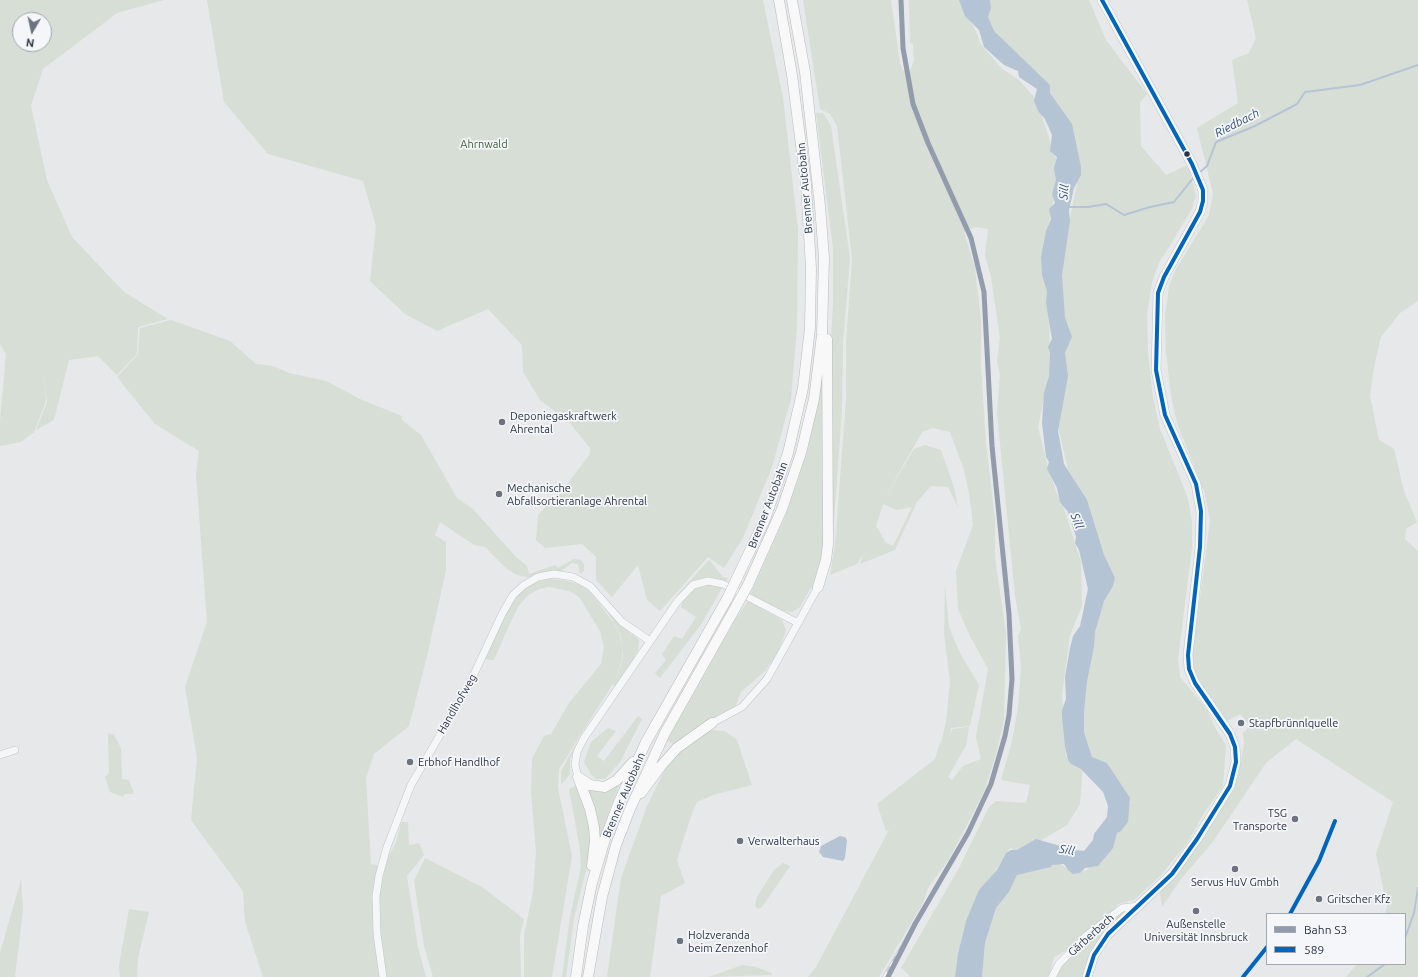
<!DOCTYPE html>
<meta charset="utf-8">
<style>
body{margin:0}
#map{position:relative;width:1418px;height:977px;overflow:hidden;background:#e6e8ea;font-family:Ubuntu,sans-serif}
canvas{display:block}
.legend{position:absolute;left:1266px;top:913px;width:140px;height:52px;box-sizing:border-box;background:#f4f6f9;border:1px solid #a4a8b1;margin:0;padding:5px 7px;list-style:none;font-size:12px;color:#2b3445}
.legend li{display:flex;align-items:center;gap:8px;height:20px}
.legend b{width:20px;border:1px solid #a4a8b1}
.north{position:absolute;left:12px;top:12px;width:40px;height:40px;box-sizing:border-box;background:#f4f6f9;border:1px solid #a4a8b1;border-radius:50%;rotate:189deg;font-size:11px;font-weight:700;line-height:16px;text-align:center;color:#2b3445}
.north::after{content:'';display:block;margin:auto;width:14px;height:18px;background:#6c737f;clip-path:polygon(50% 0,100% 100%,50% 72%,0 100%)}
</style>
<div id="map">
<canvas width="1418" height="977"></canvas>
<ul class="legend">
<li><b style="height:5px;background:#929cac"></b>Bahn S3</li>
<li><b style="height:5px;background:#0065bd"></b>589</li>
</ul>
<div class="north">N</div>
</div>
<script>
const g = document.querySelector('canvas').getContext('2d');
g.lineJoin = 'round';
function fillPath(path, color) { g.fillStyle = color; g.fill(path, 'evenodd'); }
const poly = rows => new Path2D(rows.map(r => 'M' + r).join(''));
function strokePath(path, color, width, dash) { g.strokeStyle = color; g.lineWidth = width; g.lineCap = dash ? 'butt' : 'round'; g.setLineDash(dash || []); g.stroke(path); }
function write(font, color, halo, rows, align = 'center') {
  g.font = font + ' Ubuntu,sans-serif'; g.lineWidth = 3.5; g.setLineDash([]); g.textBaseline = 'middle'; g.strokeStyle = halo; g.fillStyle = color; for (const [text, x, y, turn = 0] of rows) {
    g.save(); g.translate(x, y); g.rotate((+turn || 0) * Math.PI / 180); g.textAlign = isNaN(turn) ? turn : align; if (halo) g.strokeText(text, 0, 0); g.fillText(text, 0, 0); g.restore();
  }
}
const green = poly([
 [0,0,164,0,117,13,43,69,31,106,47,180,72,237,124,292,168,319,138,327,137,354,117,375,98,356,69,360,54,420,36,430,47,402,44,374,9,355,44,374,46,401,34,432,21,442,0,446,0,421,6,354,0,344],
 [20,20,44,20,44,44,20,44],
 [207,0,763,0,783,98,798,229,797,327,791,399,772,467,743,538,724,568,708,557,660,611,647,600,638,565,612,597,596,580,596,557,582,544,545,548,536,540,538,515,568,483,590,454,590,448,570,423,540,400,523,372,522,345,488,309,437,331,405,314,370,281,376,226,363,181,268,154,224,102],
 [803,0,891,0,900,63,903,71,910,70,914,61,913,44,910,43,909,0,964,0,969,18,978,36,980,43,1001,68,1019,80,1036,99,1058,165,1058,180,1048,226,1050,369,1038,427,1049,471,1057,494,1063,505,1081,562,1082,606,1070,635,1062,695,1066,756,1083,766,1080,804,1067,825,1040,841,1016,851,1010,848,994,873,981,901,970,911,959,955,956,977,909,977,909,975,901,968,959,868,989,807,996,801,1026,803,1030,785,1001,780,1011,745,1018,708,1021,667,1018,636,1021,629,1015,596,997,413,1000,375,997,361,1000,338,991,277,985,255,988,229,976,227,964,232,975,268,981,320,981,365,986,444,995,518,995,558,1006,633,1004,719,997,751,984,792,949,859,928,888,923,903,879,977,808,977,816,967,889,830,886,831,877,804,935,759,940,743,949,745,941,743,946,722,950,682,944,633,945,584,949,627,960,653,979,685,970,726,951,728,950,737,952,729,969,727,966,746,948,777,952,780,963,766,981,759,976,737,988,669,970,636,958,609,956,571,973,525,969,493,964,470,950,432,933,428,922,432,883,501,914,449,925,445,941,450,954,487,958,507,948,487,931,486,917,502,895,550,860,564,863,554,857,564,830,575,835,545,846,399,846,342,852,259,837,126,830,114,820,109],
 [883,504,897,510,912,507,893,546,886,543,876,526],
 [982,0,1089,0,1106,40,1147,94,1140,102,1141,146,1166,175,1188,165,1196,196,1192,209,1159,263,1152,282,1147,314,1148,353,1153,398,1160,429,1180,478,1188,499,1192,523,1192,547,1178,659,1180,677,1208,711,1214,726,1226,745,1223,786,1206,810,1187,843,1161,875,1134,900,1118,904,1111,913,1065,951,1054,957,1049,977,982,977,985,943,996,908,1009,892,1017,874,1050,867,1057,862,1075,874,1087,870,1108,847,1131,802,1107,763,1092,757,1084,732,1084,712,1087,682,1094,647,1090,638,1103,564,1090,512,1068,470,1056,418,1063,252,1080,169,1062,116,992,35],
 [1247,0,1418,0,1418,301,1400,313,1381,337,1374,367,1370,396,1379,440,1394,449,1404,491,1417,522,1406,529,1405,539,1418,551,1418,977,1346,977,1357,964,1405,964,1405,914,1385,914,1387,906,1376,854,1393,802,1296,739,1266,763,1212,843,1181,879,1162,907,1160,893,1180,868,1232,789,1238,776,1244,743,1243,733,1250,726,1240,714,1227,721,1198,679,1193,668,1192,658,1210,521,1205,494,1177,423,1171,395,1166,352,1165,315,1169,287,1175,271,1209,215,1213,194,1197,128,1238,103,1232,60,1249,53,1256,38],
 [816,113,823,113,831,126,850,258,843,343,842,410,831,563,826,578,810,589,800,607,792,612,784,611,750,595,786,515,800,474,809,442,824,364,830,357,833,303,833,248],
 [171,320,230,341,256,364,273,366,289,373,326,381,362,400,402,416,402,420,421,435,457,498,473,509,515,556,527,566,529,574,555,565,558,568,574,559,581,560,584,565,584,571,580,574,578,564,572,563,560,572,538,574,530,578,517,575,507,569,485,547,474,545,440,522,435,535,446,542,446,570,427,656,409,726,374,754,366,778,371,864,383,866,396,843,401,822,408,822,409,845,419,843,424,855,407,876,418,947,426,977,263,977,245,922,243,891,191,820,197,758,185,687,207,622,196,474,199,451,155,424,117,377,138,354,140,328],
 [709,560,723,577,728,578,700,626,660,678,655,673,666,660,662,654,674,636,682,639,696,617,681,607,683,599,677,595],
 [550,579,563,580,580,585,591,593,613,622,620,635,622,646,622,658,616,680,623,658,621,635,603,604,624,627,639,640,638,650,633,660,615,686,613,685,614,682,559,769,558,788,572,856,552,977,524,977,524,935,533,892,536,852,531,793,532,759,544,736,551,734,569,703,601,664,604,647,600,631,579,597,569,591,549,587,539,589,527,596,518,607,511,621,494,660,485,659,511,603,520,593,533,583],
 [748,601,782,620,786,630,779,651,765,671,741,692,735,707,698,727,675,746,667,740,737,617],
 [638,716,642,719,620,762,605,779,596,779,591,774,584,762,591,742,608,728,616,731,597,756,604,761],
 [707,730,725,731,737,740,752,785,713,795,697,802,691,816,677,860,685,883,661,896,650,977,607,977,621,878,647,806,672,755],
 [108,733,114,735,121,748,122,779,129,780,134,794,125,794,123,797,110,792,105,777,109,773],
 [579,739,570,759,570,774,561,785,561,771],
 [621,781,611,806,597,848,584,784],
 [575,786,578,788,590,826,590,854,574,919,566,977,562,977,570,916,581,867,580,850,570,794,569,789],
 [425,858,482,887,524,919,520,935,521,977,433,977,424,946,414,881],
 [783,863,790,866,762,907,758,909,755,906,757,897,774,870],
 [21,879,23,910,15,977,0,977,0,953],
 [129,909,149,912,138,958,137,977,120,977,119,965],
 [1122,911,1125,913,1104,932,1083,977,1054,977,1057,970,1080,944],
 [742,965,756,967,772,973,772,975,709,977]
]);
const water = poly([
 [959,0,990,0,991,8,988,17,994,31,1050,85,1050,93,1072,124,1081,167,1081,175,1074,188,1069,210,1070,221,1062,275,1065,318,1072,337,1065,353,1068,376,1058,431,1064,464,1087,500,1104,555,1115,578,1113,586,1104,601,1095,632,1094,647,1087,682,1084,712,1084,732,1092,757,1107,763,1130,798,1128,822,1121,831,1117,833,1113,848,1098,866,1085,868,1080,873,1073,874,1068,870,1064,864,1052,865,1051,867,1017,875,1009,892,996,908,985,943,982,977,955,977,958,954,966,921,979,890,997,870,1006,853,1011,850,1017,850,1036,839,1074,850,1084,851,1093,840,1094,834,1107,817,1108,806,1103,792,1081,769,1071,764,1068,760,1065,747,1062,716,1062,710,1066,699,1065,677,1070,648,1073,636,1080,626,1088,589,1079,550,1075,543,1076,537,1068,512,1060,502,1057,488,1047,469,1049,462,1046,457,1042,423,1044,393,1049,376,1050,353,1048,347,1052,339,1046,303,1047,291,1042,275,1041,257,1046,231,1051,219,1049,209,1055,203,1052,194,1056,180,1054,168,1057,157,1050,151,1052,135,1045,119,1038,111,1034,101,1037,89,1019,77,1018,71,1004,65,984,47,979,30,965,16],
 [840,836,845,837,847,840,845,858,843,861,823,857,819,852,821,846]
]);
const stream = poly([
 [1199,173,1207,166,1216,142,1255,126,1297,104,1305,92,1360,85,1418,65],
 [1068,207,1088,207,1106,204,1124,215,1150,207,1174,202,1194,177],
 [1405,938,1414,913,1418,888],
 [1367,977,1385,964]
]);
const minor = poly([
 [712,723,742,707,767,679,818,587],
 [0,755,15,750],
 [578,777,575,765,577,752,584,738,677,602,693,585,708,581,723,584,798,623],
 [383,977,377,934,376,896,379,876,387,847,411,785,469,685,502,614,513,595,524,585,538,577,554,574,573,577,590,586,622,622,650,641],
 [1052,977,1059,964,1087,935,1117,912,1122,908,1139,906]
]);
const major = poly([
 [1087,977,1094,955,1108,934,1172,874,1197,839,1230,786,1236,762,1235,747,1230,734,1195,683,1189,669,1188,655,1200,547,1201,511,1196,484,1165,415,1156,370,1158,293,1164,277,1200,212,1203,201,1203,190,1192,164,1102,0]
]);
const highway = poly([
 [737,578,765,519,788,453,803,388,810,328,811,268,806,184,792,75,779,0],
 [748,585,782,509,801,453,814,399,822,335,824,258,820,206,805,72,792,0],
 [818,587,826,560,828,544,827,339],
 [578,777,590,809,594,827,595,841,592,866],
 [578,777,590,785,605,787,617,780,633,762],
 [641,793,661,766,677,748,712,723],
 [576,977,583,926,592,883,605,839,619,802,646,742,727,599],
 [588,977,602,897,616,845,630,809,665,733,738,603]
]);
const rail = poly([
 [884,977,930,898]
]);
const highwayBridge = poly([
 [727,599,737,578],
 [738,603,748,585]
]);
const bus1 = poly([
 [1290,914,1319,861,1335,821],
 [1087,977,1094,955,1108,934,1172,874,1197,839,1230,786,1236,762,1235,747,1230,734,1195,683,1189,669,1188,655,1200,547,1201,511,1196,484,1165,415,1156,370,1158,293,1164,277,1200,212,1203,201,1203,190,1192,164,1102,0],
 [1243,977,1267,947]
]);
const rail1 = poly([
 [888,977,915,924,968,833,991,784,1005,736,1009,715,1012,679,1009,614,992,446,984,292,971,238,928,143,913,104,903,48,901,0]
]);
const markers = [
 [1187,154,3.5,"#2b3445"],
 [502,422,4,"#6c737f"],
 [499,494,4,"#6c737f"],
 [1241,723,4,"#6c737f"],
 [410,762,4,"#6c737f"],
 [1295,819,4,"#6c737f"],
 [740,841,4,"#6c737f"],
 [1235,869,4,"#6c737f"],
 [1319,899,4,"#6c737f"],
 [1196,911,4,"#6c737f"],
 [680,941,4,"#6c737f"]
];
const parkNames = [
 ["Ahrnwald",484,144]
];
const streetNames = [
 ["Brenner Autobahn",805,188,-95],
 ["Brenner Autobahn",768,505,-69],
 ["Handlhofweg",457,704,-60],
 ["Brenner Autobahn",624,795,-67],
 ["Gärberbach",1091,935,-42]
];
const poiNames = [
 ["Deponiegaskraftwerk",510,416],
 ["Ahrental",510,429],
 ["Mechanische",507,488],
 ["Abfallsortieranlage Ahrental",507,501],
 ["Stapfbrünnlquelle",1249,723],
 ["Erbhof Handlhof",418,762],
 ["TSG",1287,813,"right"],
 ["Transporte",1287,826,"right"],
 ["Verwalterhaus",748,841],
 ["Servus HuV Gmbh",1235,882,"center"],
 ["Gritscher Kfz",1327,899],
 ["Außenstelle",1196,924,"center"],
 ["Universität Innsbruck",1196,937,"center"],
 ["Holzveranda",688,935],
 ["beim Zenzenhof",688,948]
];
const waterNames = [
 ["Riedbach",1237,123,-27],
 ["Sill",1064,192,-84],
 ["Sill",1077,521,69],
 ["Sill",1067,850,10]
];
fillPath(green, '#d6ded6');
fillPath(water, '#b4c4d5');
strokePath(stream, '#b4c4d5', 2);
strokePath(minor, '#c4c6c8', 8);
strokePath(major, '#c2c5c8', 10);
strokePath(highway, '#b8bbbf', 11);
strokePath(minor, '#f5f6f7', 7);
strokePath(major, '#f8f8f8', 9);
strokePath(highway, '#f8f8f8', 10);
strokePath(rail, '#cecfd2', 3.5);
strokePath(rail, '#f4f6f9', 2, [6]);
strokePath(highwayBridge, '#b8bbbf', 11, []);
strokePath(highwayBridge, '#f8f8f8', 10);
strokePath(bus1, '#0065bd', 4);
strokePath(rail1, '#929cac', 5);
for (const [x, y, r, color] of markers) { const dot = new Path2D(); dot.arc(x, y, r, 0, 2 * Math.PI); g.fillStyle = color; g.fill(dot); strokePath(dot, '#f4f6f9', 1.5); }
write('11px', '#3f6138', '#f4f6f9', parkNames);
write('11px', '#2b3445', '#f4f6f9', streetNames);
write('11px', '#2b3445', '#f4f6f9', poiNames, 'left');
write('italic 12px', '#34527a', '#f4f6f9', waterNames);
</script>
